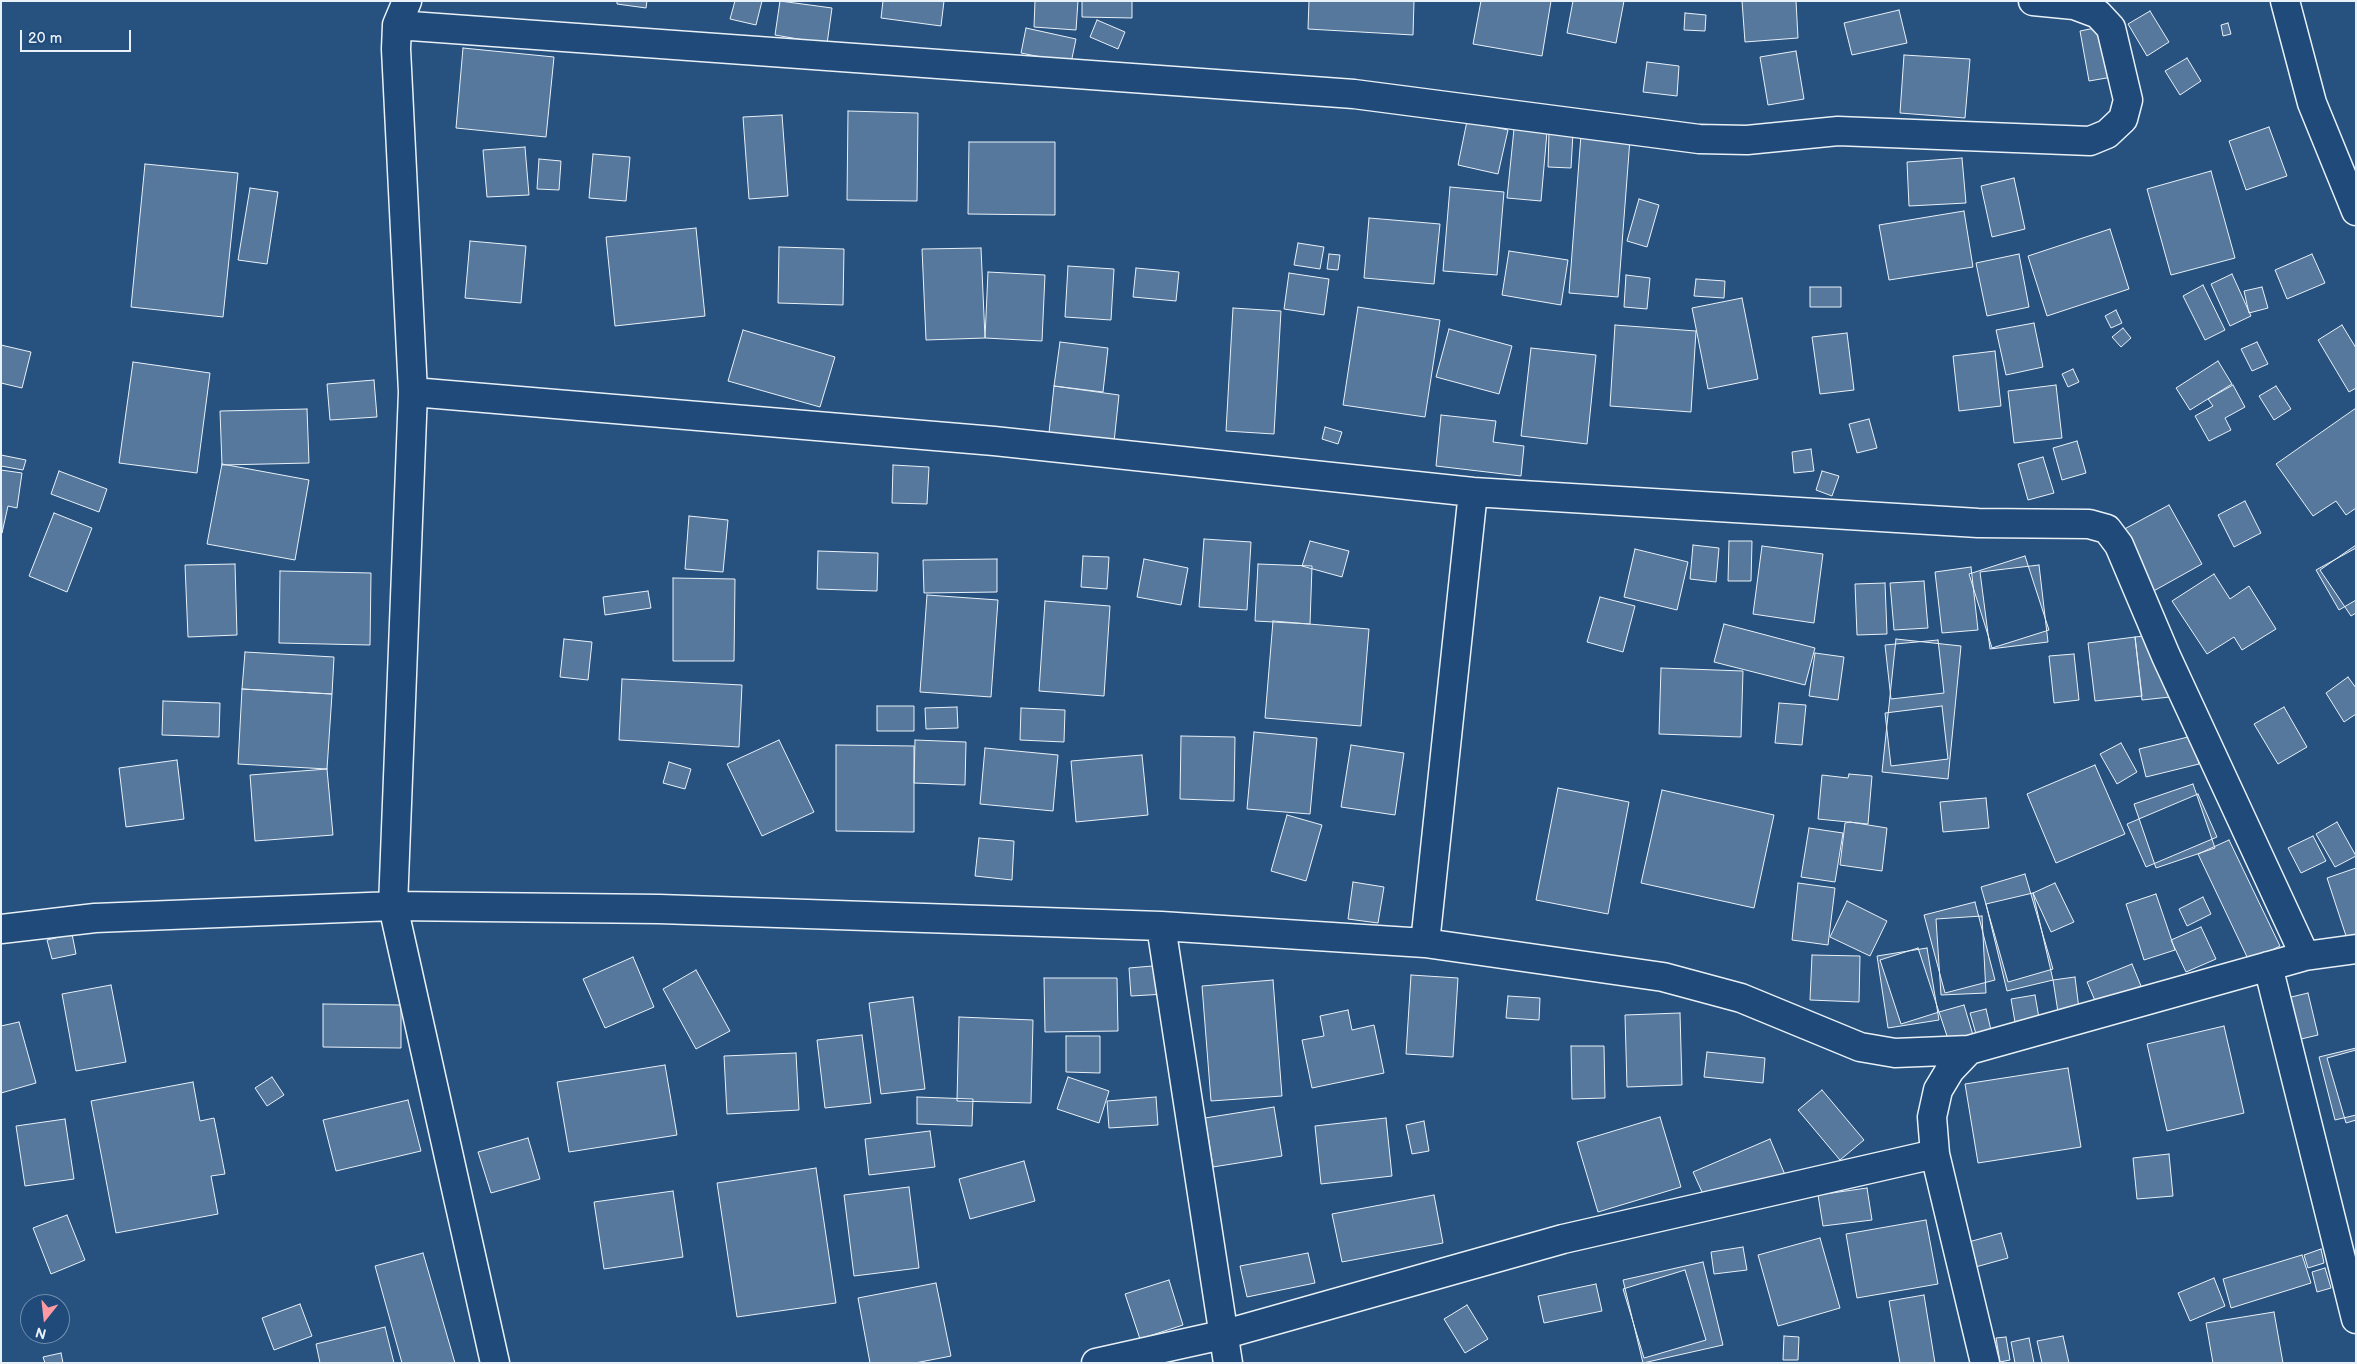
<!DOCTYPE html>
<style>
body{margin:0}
#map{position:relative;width:2357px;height:1364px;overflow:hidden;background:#27517f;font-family:"Balsamiq Sans",sans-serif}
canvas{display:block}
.frame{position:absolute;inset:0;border:2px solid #e8f1f8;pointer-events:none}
.north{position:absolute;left:20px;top:1294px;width:50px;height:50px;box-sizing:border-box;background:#1f4a7a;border:1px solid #6f8dac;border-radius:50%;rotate:196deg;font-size:14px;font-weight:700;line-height:20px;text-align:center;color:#e8f1f8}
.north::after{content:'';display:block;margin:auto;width:18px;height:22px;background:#ff9aa2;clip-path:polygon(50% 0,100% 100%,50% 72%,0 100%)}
.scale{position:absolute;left:20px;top:30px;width:111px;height:22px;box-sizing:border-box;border:2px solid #e8f1f8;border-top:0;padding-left:6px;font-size:15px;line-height:18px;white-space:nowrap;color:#e8f1f8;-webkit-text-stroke:4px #1f4a7a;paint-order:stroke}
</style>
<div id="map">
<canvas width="2357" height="1364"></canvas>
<div class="frame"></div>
<div class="north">N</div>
<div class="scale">20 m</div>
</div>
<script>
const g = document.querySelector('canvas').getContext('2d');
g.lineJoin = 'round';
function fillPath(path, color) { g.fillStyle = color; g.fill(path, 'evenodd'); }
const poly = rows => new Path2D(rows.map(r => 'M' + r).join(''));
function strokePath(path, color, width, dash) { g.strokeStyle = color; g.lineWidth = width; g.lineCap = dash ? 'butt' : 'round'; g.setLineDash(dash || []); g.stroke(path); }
const building = poly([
 [617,1,647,1,646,8,617,4,617,1],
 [735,1,762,1,756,25,730,19,735,1],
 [780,1,832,8,827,44,775,35,780,1],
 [883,1,944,1,941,26,881,18,883,1],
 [1035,1,1078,1,1076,30,1034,27,1035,1],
 [1082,1,1132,1,1132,18,1082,17,1082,1],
 [1309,1,1414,1,1413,35,1308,29,1309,1],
 [1481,1,1551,1,1542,56,1473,44,1481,1],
 [1573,1,1624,1,1616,43,1567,33,1573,1],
 [1742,1,1796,1,1798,38,1745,42,1742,1],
 [1899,10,1907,43,1852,55,1844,23,1899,10],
 [2150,11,2169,42,2147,56,2128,24,2150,11],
 [1685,13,1706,15,1705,31,1684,30,1685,13],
 [1097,20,1125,32,1118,49,1090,37,1097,20],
 [2120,23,2130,74,2089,81,2080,31,2120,23],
 [2228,23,2231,34,2223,36,2221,25,2228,23],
 [1026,28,1076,39,1071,63,1021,53,1026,28],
 [463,48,554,57,546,137,456,128,463,48],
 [1796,51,1804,99,1768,105,1760,57,1796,51],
 [1904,55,1970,59,1965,118,1900,113,1904,55],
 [2187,58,2201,81,2180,95,2165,71,2187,58],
 [1647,62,1679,66,1677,96,1643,92,1647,62],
 [848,111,918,113,917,201,847,200,848,111],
 [782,115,788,196,749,199,743,117,782,115],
 [1467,121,1508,130,1498,174,1458,165,1467,121],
 [2269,127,2287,176,2246,190,2229,141,2269,127],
 [1514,129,1547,132,1541,201,1507,198,1514,129],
 [1549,132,1573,133,1571,168,1548,167,1549,132],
 [1581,135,1630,139,1618,297,1569,293,1581,135],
 [969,142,1055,142,1055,215,968,214,969,142],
 [525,147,529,195,487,197,483,150,525,147],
 [593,154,630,157,626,201,589,198,593,154],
 [1962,158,1966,203,1909,206,1907,162,1962,158],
 [539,159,561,161,559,190,537,189,539,159],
 [145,164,238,173,223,317,131,307,145,164],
 [2211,171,2235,258,2171,275,2147,189,2211,171],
 [2014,178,2025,229,1992,237,1981,186,2014,178],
 [1450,187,1504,192,1497,275,1443,271,1450,187],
 [250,188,278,192,267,264,238,260,250,188],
 [1639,199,1659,205,1647,247,1627,241,1639,199],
 [1964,211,1973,267,1889,280,1879,225,1964,211],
 [1369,218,1440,224,1434,284,1364,278,1369,218],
 [696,228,705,316,615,326,606,237,696,228],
 [2110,229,2129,289,2047,316,2028,256,2110,229],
 [470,241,526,246,521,303,465,298,470,241],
 [1298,243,1324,247,1320,269,1294,265,1298,243],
 [779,247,844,249,843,305,778,303,779,247],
 [981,248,985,338,926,340,922,249,981,248],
 [1509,251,1568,260,1561,305,1502,295,1509,251],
 [1329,254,1340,255,1338,270,1327,269,1329,254],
 [2019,254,2029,307,1987,316,1976,263,2019,254],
 [2312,254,2325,283,2287,299,2275,270,2312,254],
 [1068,266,1114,269,1111,320,1065,317,1068,266],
 [1136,268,1179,272,1176,301,1133,297,1136,268],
 [988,272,1045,275,1042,341,985,338,988,272],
 [1289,273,1329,279,1324,315,1284,309,1289,273],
 [2232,274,2251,316,2230,326,2211,284,2232,274],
 [1626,275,1650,278,1647,309,1624,307,1626,275],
 [1696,279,1725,281,1724,298,1694,296,1696,279],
 [2203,285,2225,330,2205,340,2183,296,2203,285],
 [1810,287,1841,287,1841,307,1810,307,1810,287],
 [2262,287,2268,308,2249,313,2244,291,2262,287],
 [1742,298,1758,379,1708,389,1692,308,1742,298],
 [1358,307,1440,320,1425,417,1343,405,1358,307],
 [1233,308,1281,311,1274,434,1226,431,1233,308],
 [2116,310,2122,323,2111,328,2105,316,2116,310],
 [2034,323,2043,367,2006,375,1996,330,2034,323],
 [1615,325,1696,331,1691,412,1610,406,1615,325],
 [2342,325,2356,348,2356,388,2349,392,2318,340,2342,325],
 [2123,328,2131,338,2121,347,2112,337,2123,328],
 [1449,329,1512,346,1499,394,1436,377,1449,329],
 [743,330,835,357,820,407,728,381,743,330],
 [1847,333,1854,390,1820,394,1812,337,1847,333],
 [1060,342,1108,348,1103,392,1054,386,1060,342],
 [2257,342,2268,364,2252,371,2241,349,2257,342],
 [1,345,31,352,22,388,1,383,1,345],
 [1531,348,1596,355,1587,444,1521,436,1531,348],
 [1995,351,2001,406,1959,411,1953,356,1995,351],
 [2218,361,2232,384,2190,410,2176,388,2218,361],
 [133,362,210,373,197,473,119,463,133,362],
 [2073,369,2079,382,2068,387,2062,374,2073,369],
 [374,380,377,417,330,420,327,384,374,380],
 [2056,385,2062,438,2014,443,2008,391,2056,385],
 [2233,385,2245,407,2225,418,2231,430,2209,441,2195,416,2213,406,2208,399,2233,385],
 [1054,386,1119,395,1114,442,1049,433,1054,386],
 [2276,386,2291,409,2274,420,2259,396,2276,386],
 [2356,408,2356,508,2346,515,2336,501,2313,516,2276,464,2356,408],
 [307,409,309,463,222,465,220,411,307,409],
 [1441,415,1496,421,1493,442,1524,446,1521,476,1436,466,1441,415],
 [1869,419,1877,448,1857,453,1849,424,1869,419],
 [1325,427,1342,432,1338,444,1322,439,1325,427],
 [2077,441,2086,473,2062,480,2053,448,2077,441],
 [1811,449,1814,471,1794,473,1792,452,1811,449],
 [1,455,26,460,23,470,1,466,1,455],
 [2043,457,2054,493,2028,500,2018,464,2043,457],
 [222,464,309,480,295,560,207,544,222,464],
 [893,465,929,467,927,504,892,503,893,465],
 [1,470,22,473,17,508,8,506,2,533,1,470],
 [59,471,107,489,99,512,51,494,59,471],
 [1822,471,1839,476,1832,496,1816,490,1822,471],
 [2245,501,2261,533,2234,547,2218,515,2245,501],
 [2169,505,2202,564,2150,593,2117,533,2169,505],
 [54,513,92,528,67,592,29,576,54,513],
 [689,516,728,520,723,572,685,569,689,516],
 [1204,539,1251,542,1247,610,1199,607,1204,539],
 [1310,541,1349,551,1342,577,1302,566,1310,541],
 [1729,541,1752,541,1751,581,1728,581,1729,541],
 [1693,545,1719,548,1716,582,1690,579,1693,545],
 [2356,545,2356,613,2351,616,2320,570,2356,545],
 [1762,546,1823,554,1814,623,1753,614,1762,546],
 [2356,548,2356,600,2339,610,2316,570,2356,548],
 [1635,549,1688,562,1677,610,1624,597,1635,549],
 [818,551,878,553,877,591,817,589,818,551],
 [1083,556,1109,557,1107,589,1081,587,1083,556],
 [2025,556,2049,630,1992,648,1969,574,2025,556],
 [997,559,997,592,924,593,923,560,997,559],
 [1144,559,1188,568,1181,605,1137,597,1144,559],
 [235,564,237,635,188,637,185,565,235,564],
 [1258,564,1312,566,1310,624,1255,621,1258,564],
 [2039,565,2048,642,1990,649,1980,572,2039,565],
 [1971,567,1978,630,1942,633,1935,572,1971,567],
 [280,571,371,573,370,645,279,643,280,571],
 [2214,574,2230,599,2249,586,2276,629,2242,650,2234,637,2207,654,2172,601,2214,574],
 [673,578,735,579,734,661,673,661,673,578],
 [1924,581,1928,628,1894,630,1890,583,1924,581],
 [1885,583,1887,634,1857,635,1855,584,1885,583],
 [648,591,651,608,605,615,603,597,648,591],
 [927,595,998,600,991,697,920,692,927,595],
 [1600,597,1635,606,1623,652,1587,642,1600,597],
 [1045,601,1110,606,1104,696,1039,691,1045,601],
 [1273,621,1369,629,1361,726,1265,718,1273,621],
 [1724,624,1815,648,1805,685,1714,662,1724,624],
 [2163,634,2170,697,2142,700,2135,637,2163,634],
 [2135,637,2142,696,2095,701,2088,643,2135,637],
 [564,639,592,642,588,680,560,677,564,639],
 [1896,639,1961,646,1948,779,1882,772,1896,639],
 [1938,640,1944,693,1891,699,1885,645,1938,640],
 [245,652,334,657,332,694,242,689,245,652],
 [1815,653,1844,657,1838,700,1809,696,1815,653],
 [2074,654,2079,700,2054,703,2049,656,2074,654],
 [1661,668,1743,671,1741,737,1659,734,1661,668],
 [2348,677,2356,688,2356,714,2344,722,2326,693,2348,677],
 [622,679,742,685,739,747,619,740,622,679],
 [242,689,332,694,327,769,238,764,242,689],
 [163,701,220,703,219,737,162,735,163,701],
 [1779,703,1806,705,1802,745,1775,743,1779,703],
 [877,706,914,706,914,731,877,731,877,706],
 [1942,706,1948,759,1891,766,1885,713,1942,706],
 [957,707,958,728,926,729,925,708,957,707],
 [2284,707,2307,747,2278,764,2254,724,2284,707],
 [1021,708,1065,710,1064,742,1020,740,1021,708],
 [1254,732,1317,738,1310,814,1247,809,1254,732],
 [1181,736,1235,737,1234,801,1180,799,1181,736],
 [2192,736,2199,764,2146,777,2139,749,2192,736],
 [779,740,814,812,762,836,727,764,779,740],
 [915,740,966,742,965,785,914,783,915,740],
 [2121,743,2137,772,2117,784,2100,754,2121,743],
 [836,745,914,746,914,832,836,831,836,745],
 [1351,745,1404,753,1395,815,1341,807,1351,745],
 [985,748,1058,755,1053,811,980,804,985,748],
 [1142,755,1148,815,1076,822,1071,761,1142,755],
 [177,760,184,819,126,827,119,768,177,760],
 [669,762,691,769,685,789,663,783,669,762],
 [2095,765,2125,834,2056,863,2027,794,2095,765],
 [327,769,333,835,255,841,250,775,327,769],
 [1849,774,1872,776,1868,824,1818,819,1822,775,1848,778,1849,774],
 [2193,784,2215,848,2156,868,2134,804,2193,784],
 [1558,788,1629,802,1608,914,1536,900,1558,788],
 [1662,790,1774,815,1754,908,1641,883,1662,790],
 [2198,794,2217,837,2146,867,2127,824,2198,794],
 [1986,798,1989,828,1943,832,1940,802,1986,798],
 [1287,815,1322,825,1306,881,1271,871,1287,815],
 [1850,822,1887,828,1882,871,1840,865,1845,823,1850,822],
 [2337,822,2356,856,2335,867,2316,834,2337,822],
 [1809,828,1843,833,1835,882,1801,877,1809,828],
 [2313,836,2326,861,2301,873,2288,848,2313,836],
 [979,838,1014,841,1012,880,975,876,979,838],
 [2229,840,2280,946,2249,961,2198,854,2229,840],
 [2356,868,2356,939,2348,942,2327,878,2356,868],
 [2025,874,2053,969,2008,982,1981,887,2025,874],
 [1353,882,1384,887,1378,923,1348,919,1353,882],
 [1798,883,1835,888,1828,945,1792,940,1798,883],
 [2055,883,2074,922,2051,932,2033,893,2055,883],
 [2033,893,2053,980,2007,991,1986,904,2033,893],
 [2156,894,2175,950,2144,960,2126,904,2156,894],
 [2203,897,2211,914,2187,926,2179,909,2203,897],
 [1847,901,1887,921,1870,956,1830,937,1847,901],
 [1975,902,1995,980,1945,993,1924,915,1975,902],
 [1982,916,1986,993,1941,995,1936,919,1982,916],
 [2201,927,2216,959,2186,972,2171,940,2201,927],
 [72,934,76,954,52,959,47,940,72,934],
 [1918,948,1939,1012,1901,1024,1880,960,1918,948],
 [1927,948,1939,1020,1888,1028,1877,956,1927,948],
 [1812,955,1860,956,1859,1002,1810,1000,1812,955],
 [633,957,654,1007,605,1028,583,979,633,957],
 [2132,964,2141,986,2096,1003,2087,982,2132,964],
 [1164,965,1166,994,1131,996,1129,968,1164,965],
 [696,970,730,1031,696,1049,663,989,696,970],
 [1411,975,1458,978,1453,1057,1406,1054,1411,975],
 [2075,977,2079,1009,2058,1012,2053,980,2075,977],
 [1044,978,1117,978,1118,1031,1045,1032,1044,978],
 [1273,980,1282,1096,1211,1101,1202,986,1273,980],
 [111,985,126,1062,76,1071,62,994,111,985],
 [2308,993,2318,1035,2297,1040,2287,998,2308,993],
 [2035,995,2039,1018,2015,1022,2011,999,2035,995],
 [1508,996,1540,998,1539,1020,1506,1018,1508,996],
 [913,997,925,1089,881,1094,869,1003,913,997],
 [323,1004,401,1005,401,1048,323,1047,323,1004],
 [1964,1005,1973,1035,1949,1042,1939,1012,1964,1005],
 [1986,1009,1991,1030,1976,1034,1970,1013,1986,1009],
 [1348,1010,1352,1030,1374,1025,1384,1073,1312,1088,1302,1040,1324,1036,1320,1016,1348,1010],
 [1680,1013,1682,1085,1627,1087,1625,1015,1680,1013],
 [959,1017,1033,1020,1031,1103,957,1101,959,1017],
 [19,1022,36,1083,1,1093,1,1026,19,1022],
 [2224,1026,2244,1113,2167,1131,2147,1044,2224,1026],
 [862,1035,871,1103,825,1108,817,1040,862,1035],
 [1066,1036,1100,1036,1100,1073,1066,1072,1066,1036],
 [1571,1046,1604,1046,1605,1098,1572,1099,1571,1046],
 [2356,1048,2356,1115,2335,1120,2319,1057,2356,1048],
 [2356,1050,2356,1120,2346,1123,2327,1058,2356,1050],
 [1707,1052,1765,1058,1763,1083,1704,1077,1707,1052],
 [796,1053,799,1110,727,1114,724,1056,796,1053],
 [665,1065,677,1135,569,1152,557,1082,665,1065],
 [2068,1068,2081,1147,1978,1163,1965,1084,2068,1068],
 [272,1077,284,1095,267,1106,255,1088,272,1077],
 [1068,1077,1109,1091,1099,1123,1057,1109,1068,1077],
 [193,1082,200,1121,214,1118,225,1174,211,1176,218,1214,116,1233,91,1101,193,1082],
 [1822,1090,1864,1140,1840,1160,1798,1110,1822,1090],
 [917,1097,973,1099,972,1126,917,1124,917,1097],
 [1156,1097,1158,1125,1109,1128,1107,1101,1156,1097],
 [408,1100,421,1151,336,1171,323,1120,408,1100],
 [1274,1107,1282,1156,1213,1167,1205,1118,1274,1107],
 [1660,1117,1681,1187,1598,1212,1577,1142,1660,1117],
 [1386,1118,1392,1176,1321,1184,1315,1126,1386,1118],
 [65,1119,74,1179,25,1186,16,1126,65,1119],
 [1424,1121,1429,1151,1412,1154,1406,1125,1424,1121],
 [930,1131,935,1167,869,1175,865,1139,930,1131],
 [528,1138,540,1179,491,1193,478,1152,528,1138],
 [1770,1139,1788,1182,1712,1214,1693,1172,1770,1139],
 [2169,1154,2173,1196,2137,1199,2133,1158,2169,1154],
 [1024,1161,1035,1201,970,1219,959,1179,1024,1161],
 [816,1168,836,1303,737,1317,717,1183,816,1168],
 [909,1187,919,1268,854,1276,844,1195,909,1187],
 [1867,1188,1872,1220,1823,1226,1818,1195,1867,1188],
 [673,1191,683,1257,604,1269,594,1202,673,1191],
 [1434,1195,1443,1243,1342,1262,1332,1214,1434,1195],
 [67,1215,85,1260,51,1274,33,1228,67,1215],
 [1926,1220,1938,1284,1857,1298,1846,1234,1926,1220],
 [2001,1233,2008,1258,1972,1268,1965,1243,2001,1233],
 [1820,1238,1840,1308,1778,1326,1758,1255,1820,1238],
 [1743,1247,1747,1270,1714,1274,1711,1252,1743,1247],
 [2321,1249,2324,1263,2308,1268,2304,1255,2321,1249],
 [423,1253,455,1363,402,1363,375,1266,423,1253],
 [1308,1253,1315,1283,1247,1297,1240,1266,1308,1253],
 [2302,1255,2311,1283,2231,1308,2223,1279,2302,1255],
 [1703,1262,1723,1345,1643,1363,1623,1280,1703,1262],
 [2325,1268,2331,1288,2317,1292,2312,1272,2325,1268],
 [1685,1270,1706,1340,1644,1358,1623,1289,1685,1270],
 [2214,1278,2225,1306,2190,1321,2178,1293,2214,1278],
 [1169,1280,1183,1325,1140,1339,1125,1294,1169,1280],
 [936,1283,951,1356,915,1363,870,1363,858,1298,936,1283],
 [1596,1284,1602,1311,1544,1323,1538,1296,1596,1284],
 [1924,1295,1935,1363,1900,1363,1889,1301,1924,1295],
 [300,1304,312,1336,274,1350,262,1318,300,1304],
 [1467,1305,1488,1339,1465,1353,1444,1319,1467,1305],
 [2274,1312,2283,1363,2213,1363,2206,1323,2274,1312],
 [385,1327,394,1363,320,1363,316,1344,385,1327],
 [1784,1336,1799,1337,1798,1360,1783,1360,1784,1336],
 [2063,1336,2069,1363,2042,1363,2037,1341,2063,1336],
 [2006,1337,2010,1360,2000,1362,1996,1338,2006,1337],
 [2029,1338,2034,1363,2015,1363,2011,1342,2029,1338],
 [61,1353,63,1363,45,1363,43,1357,61,1353]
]);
const street = poly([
 [407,1,397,25,396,49,413,392,393,906,495,1363],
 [397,25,1354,94,1699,139,1747,140,1838,131,2090,141,2107,134,2123,119,2128,100,2111,28,2098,14,2074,5,2033,1],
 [413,392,994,441,1473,492,1978,523,2089,524,2107,529,2119,545,2166,656,2305,956],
 [1161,926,1228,1363],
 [1,929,95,918,393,906,659,909,1161,926,1425,943,1663,977,1741,998,1860,1047,1895,1053,1969,1050,2305,956,2356,949],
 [1425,943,1473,492],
 [2268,966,2356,1319],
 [1969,1050,1950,1070,1938,1090,1932,1117,1935,1154,1985,1363],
 [1096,1363,1222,1335,1563,1239,1935,1154]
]);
const secondary = poly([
 [2285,1,2312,103,2356,211]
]);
fillPath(building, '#57789d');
strokePath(building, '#e8f1f8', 1);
strokePath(street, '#e8f1f8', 31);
strokePath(secondary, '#e8f1f8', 31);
strokePath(street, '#1f4a7a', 28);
strokePath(secondary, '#1f4a7a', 28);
</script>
